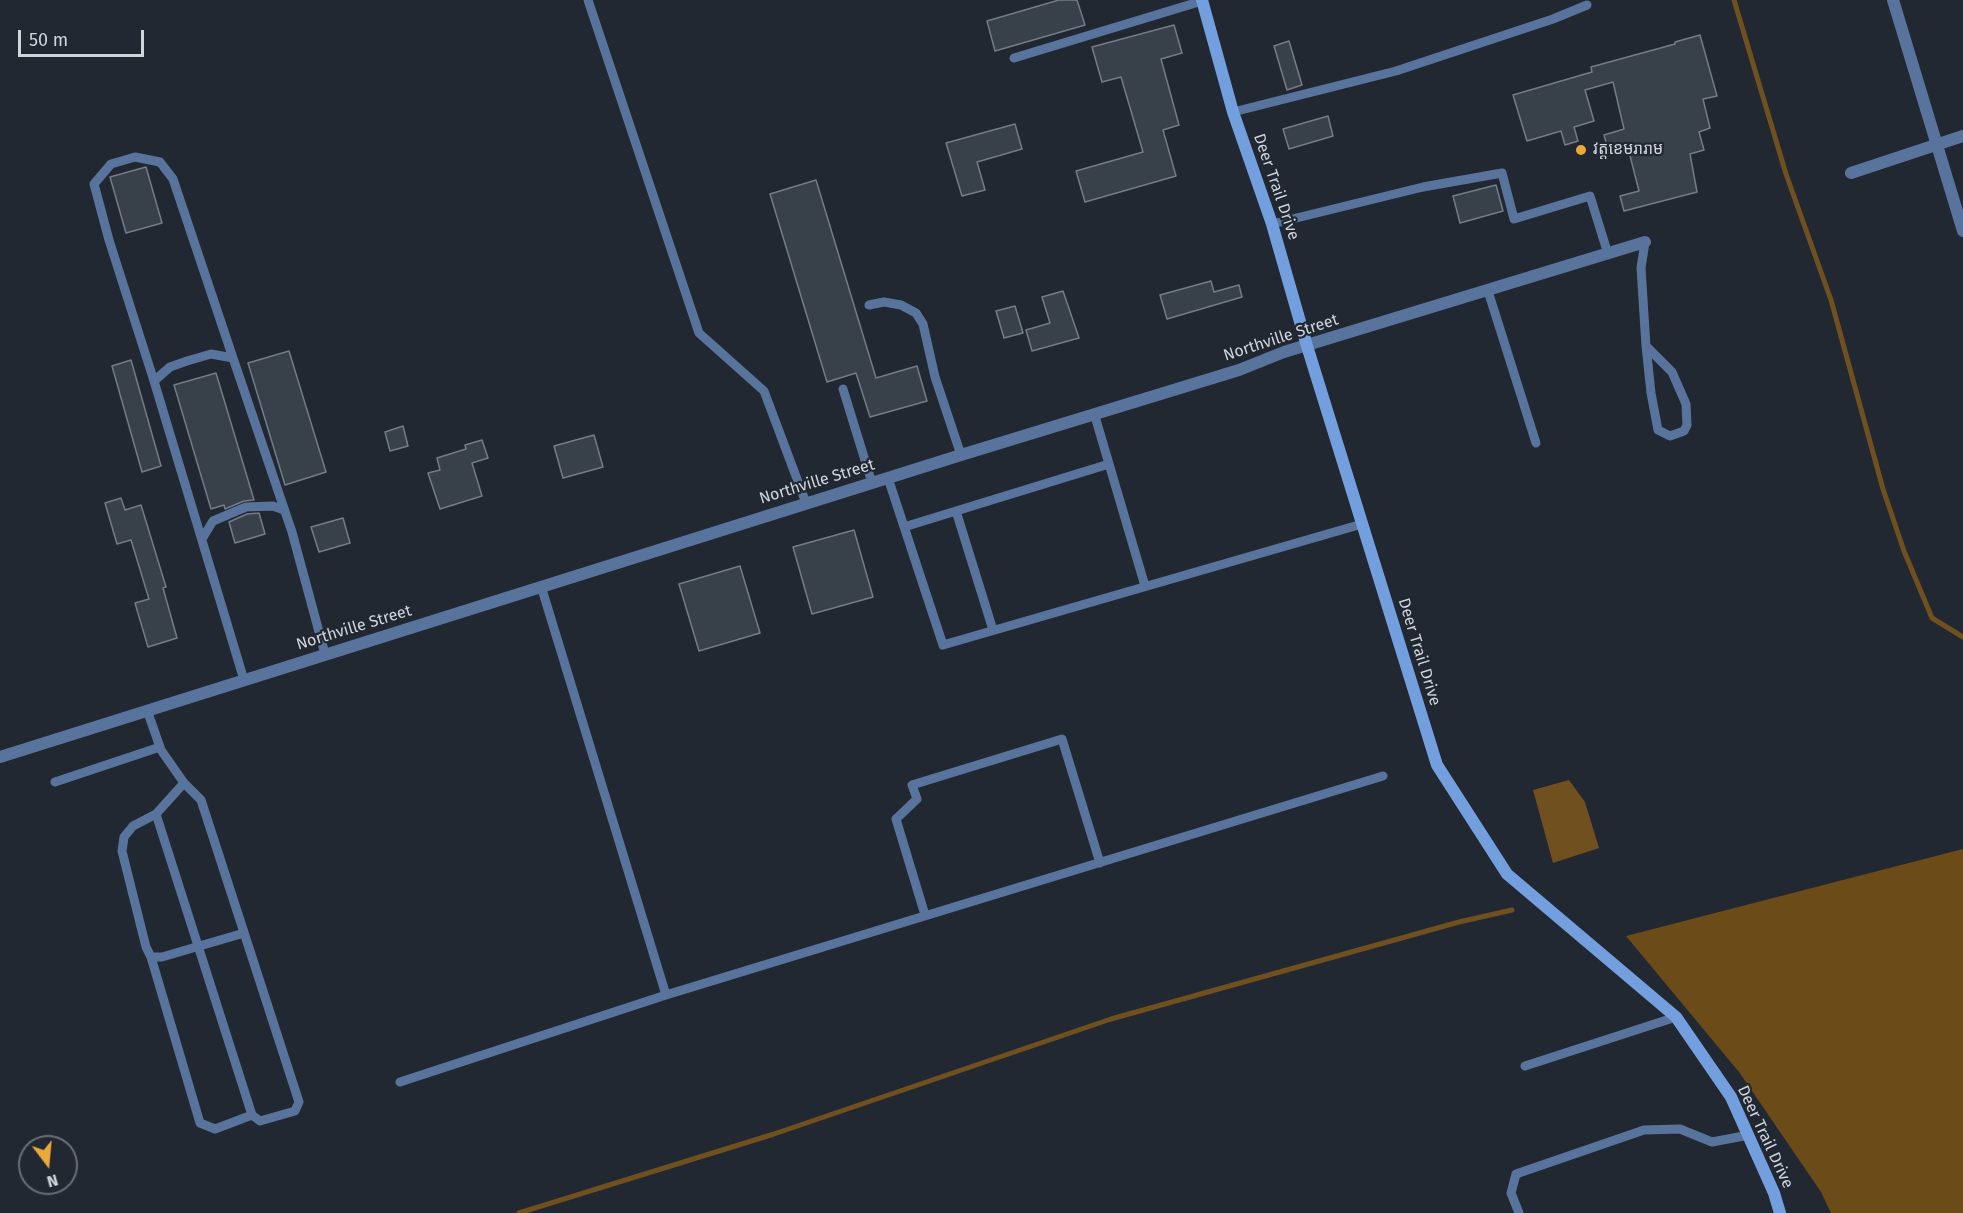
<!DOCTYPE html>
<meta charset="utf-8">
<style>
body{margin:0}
#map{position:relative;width:1963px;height:1213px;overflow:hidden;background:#212832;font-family:"Fira Sans",sans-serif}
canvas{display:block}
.north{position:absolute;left:18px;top:1135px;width:60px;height:60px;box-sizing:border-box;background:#212832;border:2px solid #676e76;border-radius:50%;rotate:164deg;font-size:16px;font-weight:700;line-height:24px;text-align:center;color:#d1d6dd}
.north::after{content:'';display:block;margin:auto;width:21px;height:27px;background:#eba93a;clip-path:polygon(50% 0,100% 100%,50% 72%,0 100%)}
.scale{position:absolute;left:18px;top:30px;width:126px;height:27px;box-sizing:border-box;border:3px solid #d1d6dd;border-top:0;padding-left:8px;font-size:18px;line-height:21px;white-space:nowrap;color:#d1d6dd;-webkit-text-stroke:4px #212832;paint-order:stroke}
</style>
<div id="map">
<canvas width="1963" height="1213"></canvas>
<div class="north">N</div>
<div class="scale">50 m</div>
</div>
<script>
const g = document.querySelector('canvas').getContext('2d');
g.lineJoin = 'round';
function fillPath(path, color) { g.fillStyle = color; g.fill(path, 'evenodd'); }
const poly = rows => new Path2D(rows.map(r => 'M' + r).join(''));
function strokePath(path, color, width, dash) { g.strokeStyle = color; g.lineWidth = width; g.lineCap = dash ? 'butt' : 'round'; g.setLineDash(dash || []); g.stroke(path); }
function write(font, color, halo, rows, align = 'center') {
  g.font = font + ' "Fira Sans","Noto Sans Khmer",sans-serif'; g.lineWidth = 4.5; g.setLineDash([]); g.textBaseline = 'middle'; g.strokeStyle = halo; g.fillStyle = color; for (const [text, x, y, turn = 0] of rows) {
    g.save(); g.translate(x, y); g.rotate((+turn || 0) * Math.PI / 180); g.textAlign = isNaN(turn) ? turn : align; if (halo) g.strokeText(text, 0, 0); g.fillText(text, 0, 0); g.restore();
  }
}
const forest = poly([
 [1963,849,1963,1213,1831,1213,1821,1192,1739,1072,1626,936]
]);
const water = poly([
 [1569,780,1585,802,1599,848,1553,863,1533,790]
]);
const stream = poly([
 [1734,0,1786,174,1831,300,1883,489,1904,551,1932,618,1963,637],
 [519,1213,774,1134,1111,1019,1459,922,1512,910]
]);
const building = poly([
 [1059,0,1077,0,1085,25,995,51,987,21,1059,0],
 [1174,25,1182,53,1161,59,1179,125,1163,130,1176,176,1085,202,1076,171,1143,152,1121,77,1102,82,1092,47,1174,25],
 [1700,35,1717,96,1703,99,1710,128,1699,132,1704,150,1690,154,1697,192,1624,211,1620,196,1639,191,1627,144,1608,150,1604,135,1624,129,1613,82,1585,90,1594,121,1574,127,1578,141,1565,145,1561,131,1527,141,1513,95,1592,72,1591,67,1675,44,1675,42,1700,35],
 [1289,41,1302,85,1287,90,1274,46,1289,41],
 [1328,116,1333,136,1289,149,1283,129,1328,116],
 [1015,124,1022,149,977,162,985,190,962,196,946,143,1015,124],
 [146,167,162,223,126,233,110,177,146,167],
 [816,180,876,378,917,366,927,401,870,417,856,373,827,382,770,194,816,180],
 [1496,185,1503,211,1460,223,1453,196,1496,185],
 [1211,281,1214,292,1239,285,1242,297,1167,319,1160,295,1211,281],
 [1063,291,1079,338,1032,351,1026,330,1050,323,1042,297,1063,291],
 [1015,306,1023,333,1004,338,996,311,1015,306],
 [289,351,326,472,285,485,248,363,289,351],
 [131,360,161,466,142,472,112,366,131,360],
 [216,373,254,500,244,501,225,509,224,505,211,509,174,385,216,373],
 [403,426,408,446,390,451,385,432,403,426],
 [594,435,603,467,563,478,554,446,594,435],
 [482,440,488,458,472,463,482,496,440,509,428,473,440,470,437,458,466,449,465,445,482,440],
 [121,498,125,510,141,505,166,587,163,588,177,638,148,647,135,603,149,599,131,540,117,544,105,503,121,498],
 [259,513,265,534,235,543,229,522,247,514,259,513],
 [343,518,350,543,319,552,311,527,343,518],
 [854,530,873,597,812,614,793,547,854,530],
 [740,566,760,633,699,651,679,584,740,566]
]);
const lane = poly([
 [588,0,699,333,764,391,806,503],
 [1014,58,1202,1],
 [1233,112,1396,71,1553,19,1587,5],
 [1272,224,1423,187,1502,173,1514,219,1590,196,1608,254],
 [1645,242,1641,268,1646,346,1651,393,1658,430,1670,436,1684,431,1687,425,1686,404,1672,372,1646,346],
 [1488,291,1536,443],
 [869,305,884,302,901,305,916,313,923,324,935,377,961,455],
 [154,381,109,240,94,184,111,164,135,157,160,162,173,179,233,358],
 [843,389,872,483],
 [1094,413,1145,586],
 [888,478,943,645,1362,524],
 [956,511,993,630],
 [904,527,1109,464],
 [202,539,213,521,246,507,273,506,284,510],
 [541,586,666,995],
 [244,680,154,381,170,367,187,361,211,354,233,358,292,532,325,654],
 [147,710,161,750,184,783,201,800,299,1102,295,1111,260,1121,252,1115,156,814,184,783],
 [55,782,160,747],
 [156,814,133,826,124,837,122,851,146,947,151,957,162,957,244,933],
 [925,915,896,819,917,799,912,785,1062,739,1100,863],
 [151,957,200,1123,215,1129,252,1115],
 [1525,1066,1676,1017],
 [400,1082,666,995,1383,776],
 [1519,1213,1511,1193,1516,1174,1644,1130,1680,1129,1712,1142,1749,1135]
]);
const street = poly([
 [1893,0,1963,231],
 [1851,173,1963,136],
 [0,757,961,455,1239,370,1284,352,1645,242]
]);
const secondary = poly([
 [1202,0,1233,112,1272,224,1307,346,1437,765,1507,874,1676,1017,1731,1097,1774,1193,1780,1213]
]);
const markers = [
 [1581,150,6,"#eba93a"]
];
const poiNames = [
 ["វត្តខេមរារាម",1593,150]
];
const streetNames = [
 ["Deer Trail Drive",1276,187,71],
 ["Northville Street",1281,338,-18],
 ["Northville Street",817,482,-17],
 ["Northville Street",354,628,-17],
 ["Deer Trail Drive",1419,652,73],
 ["Deer Trail Drive",1765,1137,65]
];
fillPath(forest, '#6b4c19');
fillPath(water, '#70501e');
strokePath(stream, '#70501e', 5);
fillPath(building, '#38404a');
strokePath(building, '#747c89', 1.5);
strokePath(lane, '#59749c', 9);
strokePath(street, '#59749c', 12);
strokePath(secondary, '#739fdf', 12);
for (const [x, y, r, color] of markers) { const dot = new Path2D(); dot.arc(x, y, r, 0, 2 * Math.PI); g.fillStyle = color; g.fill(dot); strokePath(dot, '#212832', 2); }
write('16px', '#d1d6dd', '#212832', poiNames, 'left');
write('16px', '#d1d6dd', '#212832', streetNames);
</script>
